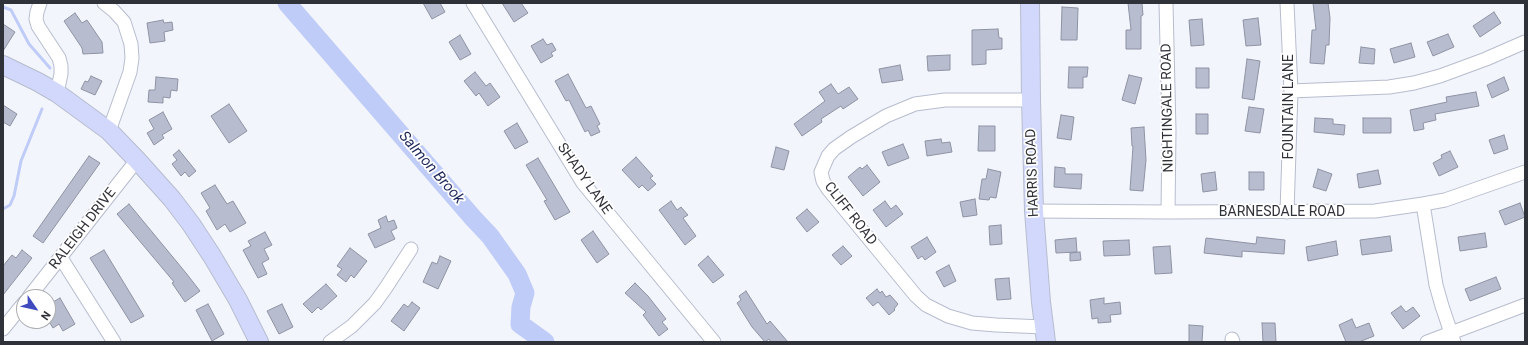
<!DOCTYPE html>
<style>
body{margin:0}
#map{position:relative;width:1528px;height:345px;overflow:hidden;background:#f3f5fd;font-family:Roboto,sans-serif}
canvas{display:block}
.frame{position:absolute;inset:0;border:4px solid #303239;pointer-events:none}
.north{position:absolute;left:16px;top:289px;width:40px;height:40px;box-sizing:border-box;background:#fff;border:1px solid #acadb0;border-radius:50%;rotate:124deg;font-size:11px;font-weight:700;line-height:16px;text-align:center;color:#303239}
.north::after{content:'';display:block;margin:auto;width:14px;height:18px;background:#3e4abe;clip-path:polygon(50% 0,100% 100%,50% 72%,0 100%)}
</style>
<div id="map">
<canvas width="1528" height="345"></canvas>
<div class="frame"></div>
<div class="north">N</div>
</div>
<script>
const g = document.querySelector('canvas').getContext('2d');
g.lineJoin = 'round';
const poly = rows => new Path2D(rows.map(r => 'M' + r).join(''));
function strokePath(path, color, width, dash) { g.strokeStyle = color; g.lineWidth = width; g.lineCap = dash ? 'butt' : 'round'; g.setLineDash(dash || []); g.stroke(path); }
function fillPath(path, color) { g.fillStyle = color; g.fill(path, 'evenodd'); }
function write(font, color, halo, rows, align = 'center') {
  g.font = font + ' Roboto,sans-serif'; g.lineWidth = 3.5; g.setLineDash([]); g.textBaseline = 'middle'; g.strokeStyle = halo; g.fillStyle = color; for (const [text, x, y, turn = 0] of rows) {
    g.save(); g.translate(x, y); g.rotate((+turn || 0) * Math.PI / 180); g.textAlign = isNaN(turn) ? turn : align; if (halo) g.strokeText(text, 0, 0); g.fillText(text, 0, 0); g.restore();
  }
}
const stream = poly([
 [3,7,11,10,29,44,50,68],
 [3,209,10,205,14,196,21,161,42,109]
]);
const river = poly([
 [287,3,473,218,490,236,517,274,525,293,521,307,520,324,545,342]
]);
const building = poly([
 [423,3,440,3,445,12,432,19,423,3],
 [502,3,521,3,528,13,514,22,502,3],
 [1128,3,1142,3,1143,15,1141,16,1141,49,1126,49,1126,30,1131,30,1128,3],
 [1313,3,1328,3,1330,18,1329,45,1326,45,1324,64,1310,63,1312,30,1316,30,1313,3],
 [1062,7,1078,8,1077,40,1061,40,1062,7],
 [1494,12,1501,23,1480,37,1473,26,1494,12],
 [75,13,82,23,87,20,102,42,103,53,83,54,82,48,64,21,75,13],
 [1258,18,1261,45,1246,46,1243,20,1258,18],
 [1202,19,1204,45,1191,46,1189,20,1202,19],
 [163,20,164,23,172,22,173,30,164,32,165,41,150,43,147,23,163,20],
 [3,24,15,32,3,51,3,24],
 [998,29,999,38,1002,38,1002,49,986,50,986,64,972,65,972,30,998,29],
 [1448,34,1454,47,1433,56,1427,42,1448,34],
 [460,35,471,54,460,60,449,42,460,35],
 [543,39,547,45,552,43,556,50,551,53,553,56,541,63,531,46,543,39],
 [1411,43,1415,57,1394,63,1390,49,1411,43],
 [1361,47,1375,49,1374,64,1359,63,1361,47],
 [950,55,950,70,928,71,927,56,950,55],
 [1247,59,1260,61,1254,100,1242,98,1247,59],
 [900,65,903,80,882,83,879,69,900,65],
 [1069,67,1088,67,1087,77,1083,77,1083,88,1068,88,1069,67],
 [1196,68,1209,68,1209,88,1196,88,1196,68],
 [475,72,486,86,490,83,500,97,488,106,479,93,476,96,464,81,475,72],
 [568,74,586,108,591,106,600,124,597,126,600,132,591,136,588,130,585,132,569,100,566,101,555,81,568,74],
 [1129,75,1142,78,1135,104,1122,100,1129,75],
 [91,76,102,81,95,95,81,89,85,81,88,82,91,76],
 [156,77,178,79,177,91,171,90,170,98,163,97,163,103,148,102,149,90,155,90,156,77],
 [1504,77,1509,90,1492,98,1487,85,1504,77],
 [831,84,838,94,849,87,858,99,843,109,841,106,821,119,822,122,802,136,794,124,825,101,819,92,831,84],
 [1476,92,1479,106,1435,114,1436,120,1423,123,1424,129,1414,131,1410,110,1447,102,1446,97,1476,92],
 [229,104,247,131,229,143,211,116,229,104],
 [3,105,17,114,10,126,3,122,3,105],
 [1249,107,1264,109,1260,133,1245,131,1249,107],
 [163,112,172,129,162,135,164,138,154,145,147,133,154,129,149,120,163,112],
 [1196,114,1208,114,1208,134,1196,134,1196,114],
 [1061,115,1074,117,1071,140,1057,138,1061,115],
 [1315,118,1333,119,1333,124,1345,125,1344,135,1314,132,1315,118],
 [1363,118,1391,118,1391,133,1363,133,1363,118],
 [517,123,528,142,515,149,504,131,517,123],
 [979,126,995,126,995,151,978,151,979,126],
 [1144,127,1146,160,1143,191,1130,190,1133,146,1132,146,1131,128,1144,127],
 [1504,135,1508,149,1494,154,1489,140,1504,135],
 [941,139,942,143,950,142,952,152,927,156,925,141,941,139],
 [903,144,909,158,888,166,882,152,903,144],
 [776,147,789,151,784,170,771,167,776,147],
 [179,150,196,171,189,177,185,172,181,176,172,164,177,160,173,155,179,150],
 [1450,151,1458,167,1439,176,1433,163,1442,158,1441,155,1450,151],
 [89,156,100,163,43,243,33,236,89,156],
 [636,157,653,176,650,178,656,184,648,191,642,185,639,188,622,170,636,157],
 [538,158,570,212,555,220,544,201,547,200,526,165,538,158],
 [867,165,880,182,863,196,848,177,860,167,862,169,867,165],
 [1055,167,1065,168,1065,174,1082,174,1081,189,1054,187,1055,167],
 [988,169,1001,172,996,198,990,197,989,200,979,199,982,179,986,179,988,169],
 [1318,169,1332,174,1326,191,1313,187,1318,169],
 [1378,170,1381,184,1359,188,1357,174,1378,170],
 [1215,172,1217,190,1203,192,1201,174,1215,172],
 [1249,172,1264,172,1264,190,1249,190,1249,172],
 [215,185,227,204,233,201,246,223,230,232,225,224,217,230,206,211,210,208,201,193,215,185],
 [975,199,977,215,963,217,960,202,975,199],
 [671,201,677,210,681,207,688,215,683,218,696,236,685,245,659,210,671,201],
 [885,201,891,209,896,205,903,214,886,227,873,210,885,201],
 [1520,203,1525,217,1505,225,1499,211,1520,203],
 [129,204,186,273,200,291,185,302,172,283,174,282,117,214,129,204],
 [807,209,819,222,807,232,796,218,807,209],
 [386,216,388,222,394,220,397,228,391,231,395,239,375,248,368,234,381,228,378,220,386,216],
 [1001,225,1002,244,990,245,989,226,1001,225],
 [593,231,609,254,597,263,581,240,593,231],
 [265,232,272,245,264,249,269,259,262,263,267,274,258,278,243,250,251,246,248,241,265,232],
 [1485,233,1487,247,1460,251,1458,237,1485,233],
 [1390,236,1392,251,1362,255,1360,240,1390,236],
 [927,237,936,252,925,260,922,256,918,259,911,247,927,237],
 [1257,237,1285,240,1284,254,1242,251,1242,257,1204,253,1206,238,1256,244,1257,237],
 [1076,238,1077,252,1056,253,1055,240,1076,238],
 [1129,240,1130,255,1104,256,1103,241,1129,240],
 [1336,241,1338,255,1308,261,1306,247,1336,241],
 [843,246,852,256,841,265,832,255,843,246],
 [1170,246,1172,273,1155,274,1153,247,1170,246],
 [350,248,367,261,354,278,351,275,346,282,337,275,342,269,337,266,350,248],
 [22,250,32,258,3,295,3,266,12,255,16,258,22,250],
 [104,250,144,316,131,323,90,258,104,250],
 [1080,252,1081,260,1070,261,1070,253,1080,252],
 [440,256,451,261,438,289,423,282,432,262,437,264,440,256],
 [708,256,724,275,713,283,698,265,708,256],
 [949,265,956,281,944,287,936,272,949,265],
 [1496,277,1501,289,1470,301,1465,289,1496,277],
 [1009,278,1011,299,997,300,995,279,1009,278],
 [635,283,648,296,666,319,662,322,668,329,659,336,643,315,646,312,625,293,635,283],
 [326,284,337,296,321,310,318,307,312,313,303,304,326,284],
 [877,289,880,293,882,291,886,297,890,295,898,304,894,309,895,310,889,315,878,302,873,306,866,298,877,289],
 [746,291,767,324,770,321,788,342,771,342,769,339,765,342,752,327,737,303,741,300,739,296,746,291],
 [60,298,75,324,63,331,59,324,53,328,48,320,54,316,48,305,60,298],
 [1104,298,1104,304,1120,302,1121,314,1110,315,1111,322,1098,323,1098,318,1092,319,1090,300,1104,298],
 [412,302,420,308,404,331,391,321,404,304,408,307,412,302],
 [208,304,224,334,212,341,196,310,208,304],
 [282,304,293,327,279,334,267,311,282,304],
 [1401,306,1406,312,1413,307,1420,316,1403,329,1391,313,1401,306],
 [1352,319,1356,328,1369,323,1374,336,1359,342,1346,342,1339,325,1352,319],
 [1262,323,1275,323,1276,342,1263,342,1262,323],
 [1189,325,1203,326,1202,342,1189,342,1189,325]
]);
const street = poly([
 [40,3,37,12,36,19,38,26,59,58,61,66,61,74,57,93],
 [104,3,114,11,124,22,131,44,132,58,130,72,109,131],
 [473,3,583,183,714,342],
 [1166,3,1169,131,1168,212],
 [1287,3,1291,91,1287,212],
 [1291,91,1389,87,1414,83,1440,76,1486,59,1525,42],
 [1031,100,945,100,915,104,886,116,851,137,834,149,828,156,821,172,823,181,828,189,916,296,926,305,948,316,972,323,996,325,1044,327],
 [1423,204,1436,285,1442,306,1454,342],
 [1034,211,1168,212,1375,211,1423,204,1445,200,1525,172],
 [61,258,114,342],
 [29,297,137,160],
 [3,329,24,303],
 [1232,339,1233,342],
 [330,342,352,326,375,303,387,286,411,249],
 [1427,342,1525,305]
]);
const secondary = poly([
 [1030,3,1031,100,1034,211,1041,302,1046,342],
 [3,65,38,82,57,93,109,131,137,160,172,199,191,224,212,256,238,300,259,342]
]);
const streetNames = [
 ["FOUNTAIN LANE",1289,107,-90],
 ["NIGHTINGALE ROAD",1168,108,-91],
 ["HARRIS ROAD",1033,173,-92],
 ["SHADY LANE",584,179,55],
 ["BARNESDALE ROAD",1282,212],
 ["CLIFF ROAD",850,214,52],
 ["RALEIGH DRIVE",83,229,-52]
];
const waterNames = [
 ["Salmon Brook",431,168,49]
];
strokePath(stream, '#c0ccf8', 3);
strokePath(river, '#c0ccf8', 19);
fillPath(building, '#b7bcce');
strokePath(building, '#8e93a4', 1);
strokePath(street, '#b7bdce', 15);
strokePath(secondary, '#b7bdce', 20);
strokePath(street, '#fff', 13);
strokePath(secondary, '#d2d8fb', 18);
write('14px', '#303239', '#fff', streetNames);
write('italic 15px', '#1e275a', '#fff', waterNames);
</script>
